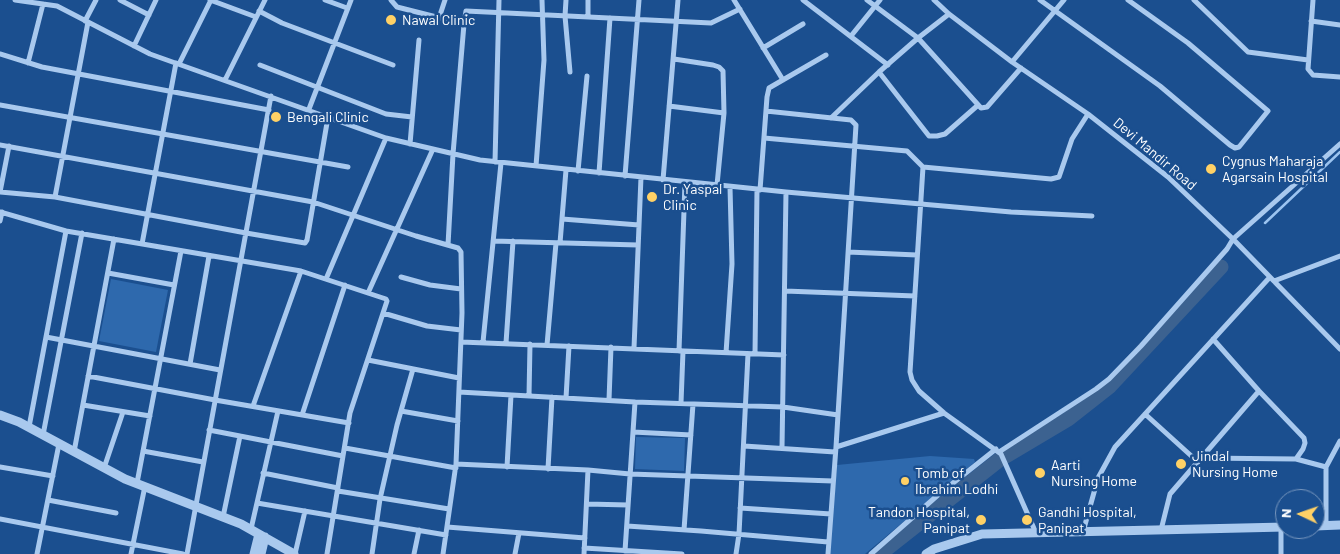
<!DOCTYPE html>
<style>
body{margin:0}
#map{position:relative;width:1340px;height:554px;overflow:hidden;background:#1b4f8f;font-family:Barlow,sans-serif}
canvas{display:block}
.north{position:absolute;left:1275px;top:489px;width:50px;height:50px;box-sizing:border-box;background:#1b4f8f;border:1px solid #7695bc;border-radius:50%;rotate:273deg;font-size:14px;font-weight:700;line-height:20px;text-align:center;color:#fff}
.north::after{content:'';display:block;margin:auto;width:18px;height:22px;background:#ffd166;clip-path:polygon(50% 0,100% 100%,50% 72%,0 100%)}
</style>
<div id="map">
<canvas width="1340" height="554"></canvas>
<div class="north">N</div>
</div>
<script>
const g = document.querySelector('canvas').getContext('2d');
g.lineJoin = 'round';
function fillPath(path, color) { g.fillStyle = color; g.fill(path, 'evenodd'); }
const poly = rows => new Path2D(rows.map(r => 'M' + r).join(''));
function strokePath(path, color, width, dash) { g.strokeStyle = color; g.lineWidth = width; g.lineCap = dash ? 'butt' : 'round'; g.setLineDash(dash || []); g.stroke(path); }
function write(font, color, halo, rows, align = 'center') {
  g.font = font + ' Barlow,sans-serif'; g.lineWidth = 5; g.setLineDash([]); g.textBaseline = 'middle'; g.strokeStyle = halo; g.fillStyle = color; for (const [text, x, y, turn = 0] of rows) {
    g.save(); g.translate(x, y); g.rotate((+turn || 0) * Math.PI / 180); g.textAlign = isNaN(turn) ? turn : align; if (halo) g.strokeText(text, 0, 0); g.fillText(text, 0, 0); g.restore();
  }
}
const green = poly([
 [111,279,168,290,156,352,99,341],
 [636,437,685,438,684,471,635,469],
 [930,456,974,459,975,462,865,554,829,554,837,465]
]);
const stream = poly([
 [1265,223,1340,152]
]);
const river = poly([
 [880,554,999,460,1068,419,1110,386,1221,267]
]);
const minor = poly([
 [15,0,57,6,150,54,386,138,480,160,786,192,1011,212,1092,216],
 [120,0,149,15],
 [210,0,256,17],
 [325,0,347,8],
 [391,0,397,7,464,24],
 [566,0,565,16,570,72],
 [734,0,783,80],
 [803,0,888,65],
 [867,0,918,38,981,108,987,107,1021,68],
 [934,0,949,14,1012,62,1088,114,1168,177,1233,239,1340,349],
 [1040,0,1160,86,1230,145,1235,148,1239,147,1268,111,1188,43,1128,0],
 [1194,0,1248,52,1308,60],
 [1313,0,1308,69,1313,75,1340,77],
 [259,11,282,23,393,65],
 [588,17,588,0],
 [439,18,445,0],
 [85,21,96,0],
 [1311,21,1340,25],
 [851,36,880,0],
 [134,46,156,0],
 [763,48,803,24],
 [0,54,42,67,269,110],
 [674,59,713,65,719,67,723,71,724,113,717,185],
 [1012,62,1064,0],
 [28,63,43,4],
 [179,64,211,0],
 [260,65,386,114,412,117],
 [879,72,929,136,937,136,945,134,977,106],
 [225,80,265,0],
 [0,105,348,167],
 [669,106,724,113],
 [309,109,351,0],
 [766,111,851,120,856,125,836,447],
 [831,118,879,72,918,38,949,14],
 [764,138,907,151,923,167,1051,179,1059,177,1072,139,1088,114],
 [410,144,419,40],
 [0,145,313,202,416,236,458,248,461,252,462,313,456,464,443,554],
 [495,162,499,0],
 [536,166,544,60,542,0],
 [923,167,910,372,912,380,919,391,944,413,1001,454,1036,533],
 [578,171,587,76],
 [599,173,610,18],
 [625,176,639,0],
 [663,180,678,0],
 [760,190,767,97,769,88,826,55],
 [0,192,55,197,246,233,305,243,307,240,328,117],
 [0,192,9,146],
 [55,197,88,22],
 [0,212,66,231,301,271,386,299,387,301,350,413,327,554],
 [562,219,639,225],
 [0,221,2,212],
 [493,241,638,245],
 [560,243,566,170],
 [142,244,176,63],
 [448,245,453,154,464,24,466,11,711,23,740,9],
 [848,252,917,255],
 [108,273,174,285],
 [401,277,430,285,461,289],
 [326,279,386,138],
 [1274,281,1340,256],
 [785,291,915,296],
 [368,293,433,149],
 [383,313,427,326,461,330],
 [46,337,220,370],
 [1213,339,1259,391,1304,438,1305,443,1303,449,1296,459],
 [461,342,784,355],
 [483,342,501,163],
 [506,343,513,241],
 [547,345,556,243],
 [634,348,641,177],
 [679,351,685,182],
 [726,353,732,264,730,187],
 [755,354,757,189],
 [368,360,459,378],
 [190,364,209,256],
 [88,376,215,400,349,423],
 [459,392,635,402,783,407,838,415],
 [529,396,530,344],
 [566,398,569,346],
 [609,400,611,347],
 [681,403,683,351],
 [83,405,150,416],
 [253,406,301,271],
 [401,411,458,421],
 [1145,414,1198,462],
 [302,415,345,285],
 [29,427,66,231],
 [209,430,343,456],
 [633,432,691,435],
 [43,435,82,233],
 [744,446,835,452],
 [345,448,456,468],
 [782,448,786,192],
 [143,451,203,462],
 [74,452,114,239],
 [999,452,1096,389,1109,379,1141,346,1227,249,1233,239,1340,144],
 [1202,458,1296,459,1326,467],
 [456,464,588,470,630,474,833,481],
 [0,467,53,476],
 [507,467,511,395],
 [104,468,123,412],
 [548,469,552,397],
 [263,473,338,488],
 [137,483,181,251],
 [338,491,449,509],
 [48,500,116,513],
 [257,503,446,535],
 [587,504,628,505],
 [740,508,831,514],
 [223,517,240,436],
 [0,519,183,554],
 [627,526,701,531,828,542],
 [1326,526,1326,467,1340,441],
 [447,527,585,538],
 [251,529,278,411],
 [684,530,693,404],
 [1161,530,1170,494,1259,391],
 [1083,532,1098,478,1115,447,1270,277],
 [584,548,682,554],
 [625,551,635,402],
 [37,554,59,444],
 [131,554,145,486],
 [187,554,271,96],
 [295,554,305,511],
 [372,554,380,499,397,425,413,369],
 [414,554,419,530],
 [515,554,519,533],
 [584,554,588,470],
 [736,554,739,534,748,354],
 [828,554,836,447,944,413],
 [871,554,938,495,996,449],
 [1281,554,1281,527]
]);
const tertiary = poly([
 [0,415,19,422,125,479,241,524,294,554],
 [1315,526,1340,525],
 [254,554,259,534],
 [261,554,265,537],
 [926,554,934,549,982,534,1285,527]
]);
const markers = [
 [391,20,6,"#ffd166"],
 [276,117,6,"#ffd166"],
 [1211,169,6,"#ffd166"],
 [652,197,6,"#ffd166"],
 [1181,464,6,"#ffd166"],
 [1040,473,6,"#ffd166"],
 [905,481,5,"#ffd166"],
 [981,520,6,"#ffd166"],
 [1027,520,6,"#ffd166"]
];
const poiNames = [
 ["Nawal Clinic",402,20],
 ["Bengali Clinic",287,117],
 ["Cygnus Maharaja",1222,161],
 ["Agarsain Hospital",1222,177],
 ["Dr. Yaspal",663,189],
 ["Clinic",663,205],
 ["Jindal",1192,456],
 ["Nursing Home",1192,472],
 ["Aarti",1051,465],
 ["Nursing Home",1051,481],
 ["Tomb of",915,473],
 ["Ibrahim Lodhi",915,489],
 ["Tandon Hospital,",970,512,"right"],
 ["Panipat",970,528,"right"],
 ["Gandhi Hospital,",1038,512],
 ["Panipat",1038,528]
];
const streetNames = [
 ["Devi Mandir Road",1155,154,40]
];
fillPath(green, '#2e69ad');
strokePath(stream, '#9cc4f0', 2.5);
strokePath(river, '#3c6290', 15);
strokePath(minor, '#a9c9ee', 5);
strokePath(tertiary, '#a9c9ee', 9);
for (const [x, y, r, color] of markers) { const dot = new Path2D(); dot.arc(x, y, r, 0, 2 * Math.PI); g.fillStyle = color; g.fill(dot); strokePath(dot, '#1b4f8f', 2); }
write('14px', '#fff', '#1b4f8f', poiNames, 'left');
write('14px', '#fff', '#1b4f8f', streetNames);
</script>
